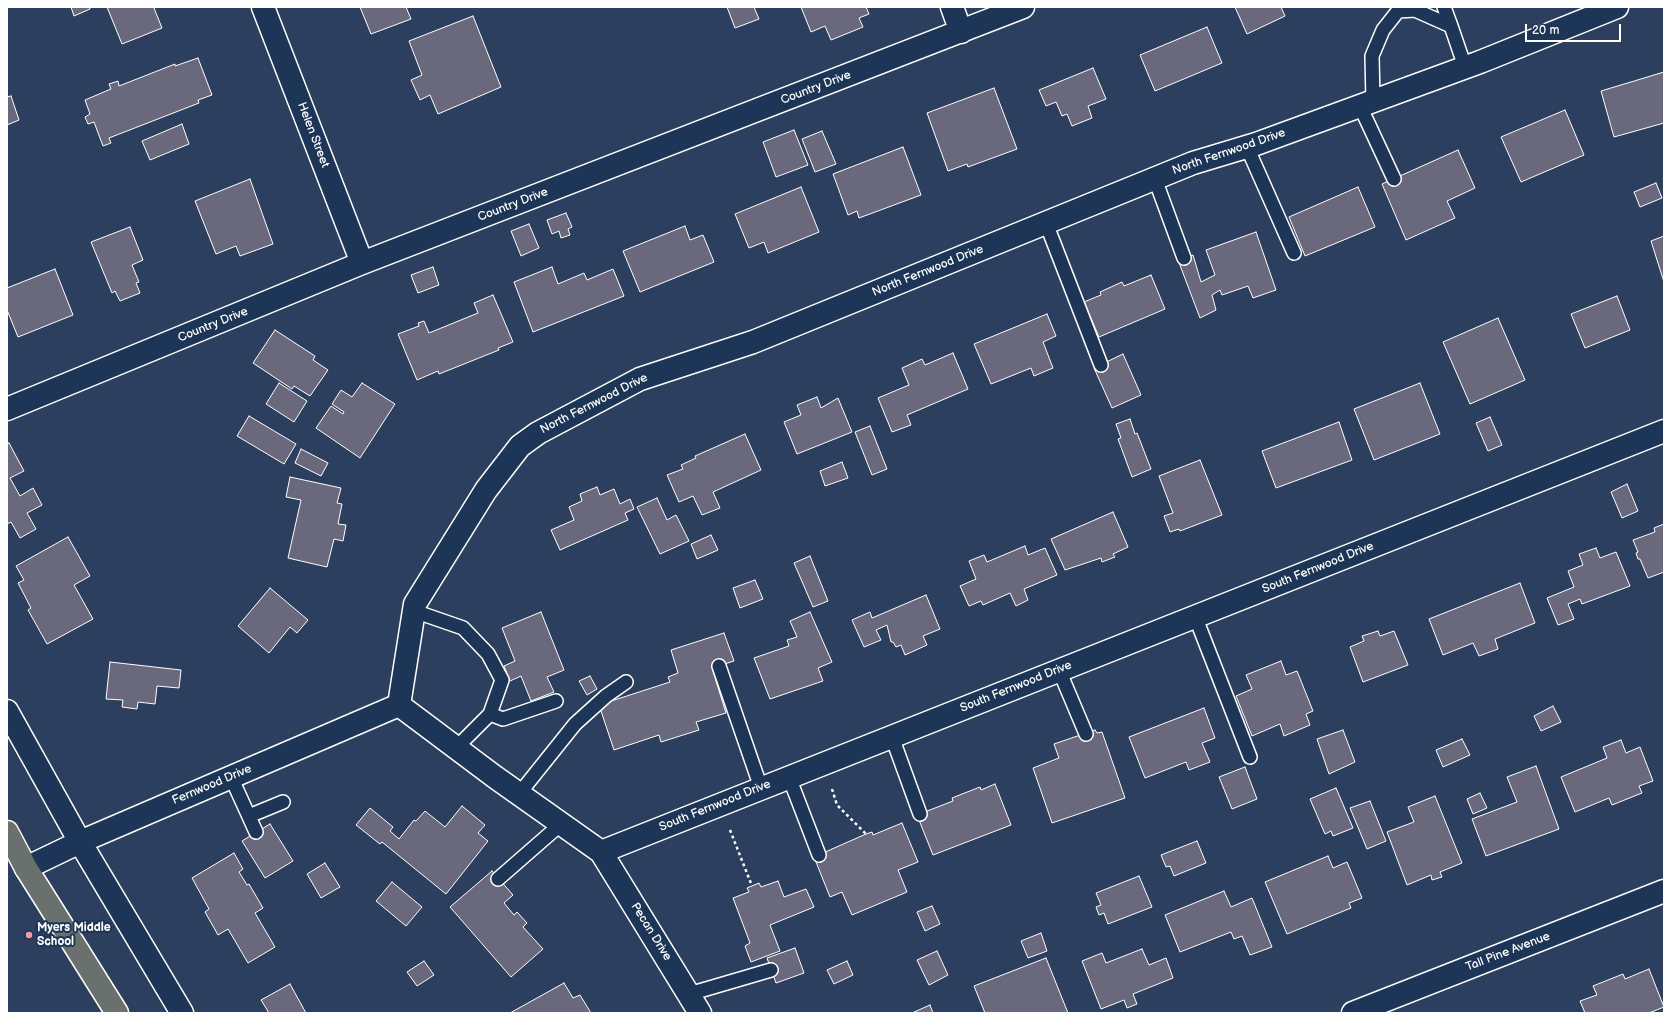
<!DOCTYPE html>
<style>
body{margin:0}
#map{position:relative;width:1671px;height:1020px;overflow:hidden;background:#2c3f5f;font-family:"Balsamiq Sans",sans-serif}
canvas{display:block}
.frame{position:absolute;inset:0;border:8px solid #fff;pointer-events:none}
.scale{position:absolute;left:1525px;top:24px;width:96px;height:18px;box-sizing:border-box;border:2px solid #fff;border-top:0;padding-left:5px;font-size:12px;line-height:14px;white-space:nowrap;color:#fff;-webkit-text-stroke:3px #1d3557;paint-order:stroke}
</style>
<div id="map">
<canvas width="1671" height="1020"></canvas>
<div class="frame"></div>
<div class="scale">20 m</div>
</div>
<script>
const g = document.querySelector('canvas').getContext('2d');
g.lineJoin = 'round';
function fillPath(path, color) { g.fillStyle = color; g.fill(path, 'evenodd'); }
const poly = rows => new Path2D(rows.map(r => 'M' + r).join(''));
function strokePath(path, color, width, dash) { g.strokeStyle = color; g.lineWidth = width; g.lineCap = dash ? 'butt' : 'round'; g.setLineDash(dash || []); g.stroke(path); }
function write(font, color, halo, rows, align = 'center') {
  g.font = font + ' "Balsamiq Sans",sans-serif'; g.lineWidth = 4; g.setLineDash([]); g.textBaseline = 'middle'; g.strokeStyle = halo; g.fillStyle = color; for (const [text, x, y, turn = 0] of rows) {
    g.save(); g.translate(x, y); g.rotate((+turn || 0) * Math.PI / 180); g.textAlign = isNaN(turn) ? turn : align; if (halo) g.strokeText(text, 0, 0); g.fillText(text, 0, 0); g.restore();
  }
}
const building = poly([
 [71,7,90,7,90,9,74,16,71,7],
 [107,7,156,7,154,8,162,28,122,44,107,7],
 [360,7,406,7,411,19,371,34,360,7],
 [727,7,754,7,759,19,735,28,727,7],
 [801,7,866,7,869,14,859,18,863,27,831,40,825,26,811,32,801,7],
 [1235,7,1281,7,1285,16,1247,34,1235,7],
 [473,16,501,87,438,114,430,95,420,100,411,80,422,75,409,41,473,16],
 [1207,27,1222,63,1155,91,1140,55,1207,27],
 [198,58,212,95,198,100,199,103,109,138,111,143,103,146,94,122,88,124,85,117,90,114,85,100,111,89,109,84,118,81,119,86,175,64,175,66,198,58],
 [1093,68,1106,99,1088,106,1092,118,1072,126,1067,114,1062,116,1056,102,1046,106,1039,90,1093,68],
 [1664,72,1664,123,1614,137,1601,91,1664,72],
 [994,88,1017,149,968,167,967,164,948,171,927,113,994,88],
 [11,96,19,120,7,125,7,97,11,96],
 [1565,110,1584,155,1521,182,1501,137,1565,110],
 [182,124,189,144,150,160,142,141,182,124],
 [794,130,808,165,776,177,763,142,794,130],
 [822,131,836,164,815,172,802,139,822,131],
 [903,147,921,195,859,218,857,211,848,215,833,174,903,147],
 [1458,150,1475,188,1447,201,1455,218,1406,240,1382,184,1458,150],
 [250,179,273,244,240,256,236,246,216,254,195,201,250,179],
 [1656,183,1662,198,1640,207,1634,192,1656,183],
 [801,187,819,232,768,253,764,242,749,248,735,214,801,187],
 [1358,187,1375,227,1305,256,1289,217,1358,187],
 [566,213,572,227,568,229,570,235,561,238,559,231,552,234,547,220,566,213],
 [529,224,539,248,521,256,511,231,529,224],
 [685,226,690,240,703,235,714,262,640,292,623,251,685,226],
 [130,227,143,260,132,265,139,282,136,283,140,293,120,301,115,291,112,293,91,242,130,227],
 [1256,232,1276,290,1253,298,1248,286,1222,295,1220,290,1212,295,1216,310,1200,318,1178,260,1193,255,1201,282,1215,275,1206,250,1256,232],
 [1664,236,1664,282,1651,241,1664,236],
 [433,267,439,285,418,293,411,275,433,267],
 [552,267,558,284,584,273,587,280,613,269,624,296,533,332,514,282,552,267],
 [55,269,73,315,18,337,7,310,7,288,55,269],
 [1151,275,1165,309,1099,337,1084,302,1101,295,1100,292,1122,282,1124,286,1151,275],
 [493,295,513,342,498,348,499,350,439,374,438,371,417,380,398,334,419,326,418,323,424,321,429,333,478,313,474,303,493,295],
 [1617,296,1630,330,1585,348,1571,314,1617,296],
 [1047,314,1056,336,1043,342,1053,368,1034,376,1031,368,991,384,974,344,1047,314],
 [1498,318,1525,380,1470,404,1443,342,1498,318],
 [275,330,315,356,313,360,328,370,310,396,294,386,292,389,253,363,275,330],
 [953,353,968,389,907,415,911,425,892,432,878,398,909,385,902,368,922,359,925,365,953,353],
 [1123,354,1141,395,1112,408,1094,368,1123,354],
 [279,383,307,401,294,422,266,404,279,383],
 [362,383,395,404,360,458,316,428,331,406,343,414,344,412,332,404,341,390,352,397,362,383],
 [1420,383,1440,434,1374,460,1354,409,1420,383],
 [817,397,821,408,838,398,852,432,797,454,784,422,801,415,797,405,817,397],
 [249,416,296,444,284,464,237,436,249,416],
 [1490,417,1502,445,1488,451,1476,423,1490,417],
 [1130,419,1135,434,1137,433,1151,469,1132,477,1118,439,1121,438,1116,424,1130,419],
 [1339,422,1352,460,1276,488,1262,451,1339,422],
 [870,426,887,469,872,475,855,432,870,426],
 [745,434,761,470,713,492,720,508,702,515,693,496,679,502,667,475,683,469,681,465,696,458,695,456,745,434],
 [9,443,24,471,10,478,20,496,33,488,42,505,27,513,36,529,20,538,11,522,7,524,7,444,9,443],
 [301,449,328,463,321,476,295,463,301,449],
 [1200,460,1222,515,1180,531,1179,529,1170,532,1164,516,1173,513,1159,476,1200,460],
 [842,462,848,478,825,486,820,471,842,462],
 [290,477,341,488,337,503,342,504,338,524,346,525,343,541,334,539,327,567,288,558,301,500,286,497,290,477],
 [1627,484,1638,511,1622,518,1611,492,1627,484],
 [597,487,600,495,614,489,620,504,630,499,634,509,625,513,628,520,560,550,551,530,574,520,569,507,582,501,580,494,597,487],
 [657,498,667,520,676,515,689,541,660,554,637,507,657,498],
 [1113,512,1128,547,1113,554,1115,557,1102,562,1101,558,1065,570,1051,539,1113,512],
 [1664,524,1664,572,1648,578,1640,559,1638,559,1636,553,1638,552,1633,540,1655,532,1654,528,1664,524],
 [711,535,718,550,697,559,691,544,711,535],
 [68,537,90,576,74,585,93,619,47,644,28,610,31,608,18,583,24,580,16,566,68,537],
 [1025,546,1028,555,1045,548,1057,575,1024,589,1028,600,1016,606,1010,593,983,605,981,601,969,606,960,586,976,579,969,561,984,555,987,562,1025,546],
 [1596,548,1600,558,1616,552,1630,586,1582,604,1580,599,1568,604,1574,619,1558,625,1547,598,1574,587,1568,571,1583,565,1579,554,1596,548],
 [810,556,828,601,813,607,794,563,810,556],
 [755,580,763,599,740,608,733,588,755,580],
 [1520,583,1535,623,1495,639,1498,649,1479,656,1473,643,1443,655,1429,619,1520,583],
 [270,588,308,620,297,633,290,627,269,653,238,626,270,588],
 [926,595,940,629,923,636,927,645,905,655,901,645,896,647,893,642,891,642,887,625,876,630,881,640,864,647,852,620,870,612,872,618,926,595],
 [541,612,564,670,547,677,554,692,531,701,521,676,510,681,504,666,515,661,502,628,541,612],
 [810,612,832,662,818,668,823,681,770,699,754,658,789,646,787,640,797,637,790,621,810,612],
 [1378,631,1380,636,1394,631,1408,665,1363,682,1350,647,1364,641,1362,636,1378,631],
 [724,633,734,661,712,668,726,713,696,722,699,730,661,742,659,735,614,750,599,705,670,682,668,677,678,673,671,650,724,633],
 [1281,661,1286,675,1297,671,1313,711,1306,714,1310,725,1284,736,1280,724,1252,736,1236,696,1252,689,1246,675,1281,661],
 [110,662,181,670,179,688,157,686,155,704,138,702,137,709,122,707,123,700,106,699,110,662],
 [590,676,597,689,587,695,579,681,590,676],
 [1553,706,1561,722,1541,731,1534,716,1553,706],
 [1204,708,1215,738,1202,743,1210,762,1189,770,1186,762,1145,778,1129,737,1204,708],
 [1095,730,1097,733,1102,732,1125,798,1052,823,1033,768,1059,758,1054,744,1095,730],
 [1343,730,1355,762,1329,774,1317,739,1343,730],
 [1462,739,1470,755,1443,767,1436,750,1462,739],
 [1621,740,1626,753,1640,747,1653,781,1639,786,1642,793,1612,805,1609,798,1575,812,1561,777,1607,758,1603,747,1621,740],
 [1536,766,1559,829,1486,856,1472,819,1517,802,1507,777,1536,766],
 [1245,767,1257,799,1232,809,1219,777,1245,767],
 [995,784,1011,825,933,855,917,815,953,801,952,798,980,787,981,790,995,784],
 [1336,788,1353,828,1333,836,1331,831,1325,834,1310,799,1336,788],
 [1480,793,1487,808,1473,814,1467,799,1480,793],
 [1435,796,1462,863,1440,872,1442,877,1432,880,1431,875,1407,885,1387,832,1414,822,1408,807,1435,796],
 [1370,801,1386,841,1367,849,1350,808,1370,801],
 [462,806,485,825,478,833,488,841,446,894,382,842,380,844,356,825,370,808,393,827,390,831,399,839,414,820,416,821,425,811,445,827,462,806],
 [902,823,918,862,898,870,907,892,852,915,842,892,830,897,814,857,866,834,872,832,873,835,902,823],
 [270,824,293,861,265,878,242,841,270,824],
 [1197,841,1206,863,1174,876,1170,866,1166,867,1161,855,1197,841],
 [234,853,243,869,239,872,247,885,249,884,263,908,255,913,275,947,248,963,228,929,218,935,205,912,209,909,192,878,234,853],
 [1328,856,1333,868,1347,862,1362,898,1349,903,1351,908,1287,934,1265,882,1328,856],
 [325,863,340,887,321,898,307,874,325,863],
 [492,871,513,895,504,903,514,915,517,912,527,923,523,927,543,949,511,977,450,907,492,871],
 [1139,876,1152,907,1108,924,1104,913,1099,915,1096,907,1101,905,1096,893,1139,876],
 [778,881,784,897,806,889,814,907,770,925,780,951,751,962,745,946,750,943,733,898,749,892,747,888,759,883,761,887,778,881],
 [392,882,422,907,406,926,376,901,392,882],
 [1224,891,1231,907,1252,898,1272,947,1250,955,1242,936,1234,939,1231,932,1180,952,1165,915,1224,891],
 [932,906,940,924,925,931,917,912,932,906],
 [1041,933,1047,951,1028,958,1021,941,1041,933],
 [795,948,804,973,776,983,767,958,795,948],
 [1142,949,1149,965,1166,958,1173,978,1133,994,1137,1004,1127,1008,1124,1000,1101,1009,1082,961,1102,953,1106,963,1142,949],
 [937,951,948,975,929,985,917,960,937,951],
 [1046,958,1068,1013,985,1013,974,986,1046,958],
 [424,961,434,975,417,986,407,972,424,961],
 [847,961,853,975,834,984,827,970,847,961],
 [1649,969,1664,1007,1649,1013,1585,1013,1580,1001,1597,995,1593,986,1623,974,1625,979,1649,969],
 [564,983,573,998,580,995,591,1013,510,1013,564,983],
 [290,984,306,1013,269,1013,261,1000,290,984],
 [930,1005,933,1013,912,1013,930,1005]
]);
const path = poly([
 [832,789,837,805,866,834],
 [730,830,752,886]
]);
const service = poly([
 [1444,7,1451,26],
 [1373,101,1372,56,1383,30,1398,11,1415,10,1451,26,1465,67],
 [1360,106,1394,179],
 [1247,147,1294,253],
 [1155,179,1184,258],
 [1046,223,1101,365],
 [414,611,463,628,488,654,502,680,490,714,456,748],
 [1195,616,1250,757],
 [719,666,761,788],
 [1059,670,1086,734],
 [490,714,503,719,556,701],
 [892,737,920,814],
 [231,777,256,832],
 [789,777,819,855],
 [519,794,575,724,606,696,626,682],
 [249,816,283,802],
 [498,879,561,824],
 [689,994,771,970]
]);
const minor = poly([
 [263,7,362,263],
 [952,7,961,32],
 [7,409,362,263,1023,7],
 [399,705,415,604,486,490,520,446,538,433,640,379,753,342,1193,163,1256,144,1480,62,1617,7],
 [399,705,495,777,601,852,700,1013],
 [7,711,80,842,182,1013],
 [601,852,1664,431],
 [26,868,80,842,399,705],
 [1353,1013,1664,891]
]);
const primary = poly([
 [7,832,26,868,117,1013]
]);
const markers = [
 [29,935,4,"#ff9aa2"]
];
const streetNames = [
 ["Country Drive",816,88,-21],
 ["Helen Street",313,135,69],
 ["North Fernwood Drive",1229,152,-19],
 ["Country Drive",513,205,-21],
 ["North Fernwood Drive",928,271,-22],
 ["Country Drive",213,325,-22],
 ["North Fernwood Drive",594,404,-27],
 ["South Fernwood Drive",1318,568,-22],
 ["South Fernwood Drive",1016,687,-22],
 ["Fernwood Drive",212,785,-23],
 ["South Fernwood Drive",715,806,-22],
 ["Pecan Drive",651,932,58],
 ["Tall Pine Avenue",1508,952,-21]
];
const poiNames = [
 ["Myers Middle",37,928],
 ["School",37,942]
];
fillPath(building, '#6a687d');
strokePath(building, '#fff', 1);
strokePath(service, '#fff', 16);
strokePath(minor, '#fff', 25);
strokePath(primary, '#fff', 25);
strokePath(path, '#fff', 2.5, [3, 3]);
strokePath(service, '#1d3557', 13);
strokePath(minor, '#1d3557', 22);
strokePath(primary, '#6a706d', 22);
for (const [x, y, r, color] of markers) { const dot = new Path2D(); dot.arc(x, y, r, 0, 2 * Math.PI); g.fillStyle = color; g.fill(dot); strokePath(dot, '#1d3557', 1.5); }
write('12px', '#fff', '#1d3557', streetNames);
write('bold 12px', '#fff', '#1d3557', poiNames, 'left');
</script>
